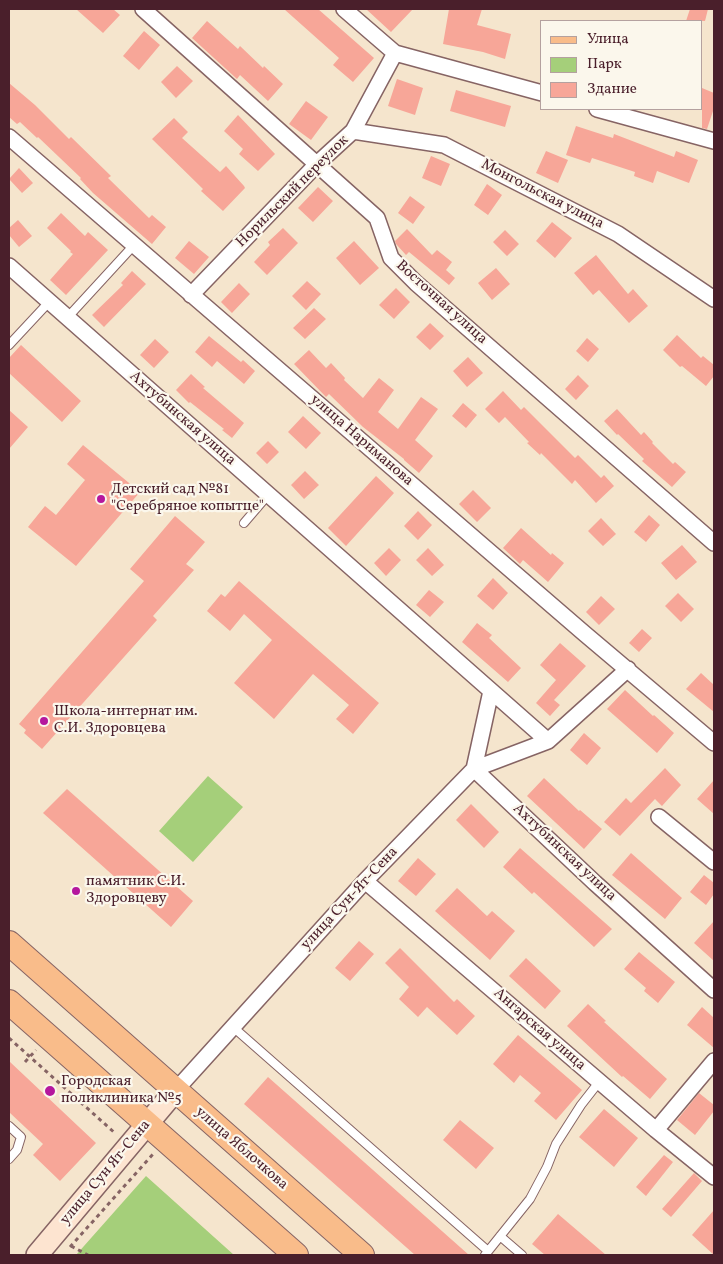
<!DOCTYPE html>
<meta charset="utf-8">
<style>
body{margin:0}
#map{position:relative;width:723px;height:1264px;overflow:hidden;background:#f5e5cd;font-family:Vollkorn,serif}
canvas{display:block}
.frame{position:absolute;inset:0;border:10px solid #4a1f2b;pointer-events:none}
.legend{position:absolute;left:540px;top:20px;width:162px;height:90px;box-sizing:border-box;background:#fbf7ec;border:1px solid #b4a19f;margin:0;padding:6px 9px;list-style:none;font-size:15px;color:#4a1f2b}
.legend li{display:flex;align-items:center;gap:10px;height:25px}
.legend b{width:25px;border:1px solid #b4a19f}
</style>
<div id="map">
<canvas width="723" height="1264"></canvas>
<div class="frame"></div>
<ul class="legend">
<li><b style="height:6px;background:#f9bc8a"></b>Улица</li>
<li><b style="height:14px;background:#a5cf7a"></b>Парк</li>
<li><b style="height:14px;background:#f7a698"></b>Здание</li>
</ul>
</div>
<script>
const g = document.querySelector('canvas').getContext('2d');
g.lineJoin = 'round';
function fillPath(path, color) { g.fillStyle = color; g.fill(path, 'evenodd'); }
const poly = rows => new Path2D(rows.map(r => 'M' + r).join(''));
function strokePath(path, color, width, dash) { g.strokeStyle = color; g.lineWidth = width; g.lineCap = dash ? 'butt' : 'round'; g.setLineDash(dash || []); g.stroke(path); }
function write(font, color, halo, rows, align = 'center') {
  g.font = font + ' Vollkorn,serif'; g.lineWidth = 4.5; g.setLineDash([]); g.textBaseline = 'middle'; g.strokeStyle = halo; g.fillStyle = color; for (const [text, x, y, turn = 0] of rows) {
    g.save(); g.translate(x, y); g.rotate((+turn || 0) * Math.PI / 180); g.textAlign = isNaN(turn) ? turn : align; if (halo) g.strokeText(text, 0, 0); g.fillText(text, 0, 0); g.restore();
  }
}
const green = poly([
 [208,776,243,807,193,862,159,831],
 [146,1176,234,1255,76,1255]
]);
const building = poly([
 [76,9,113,9,120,15,103,33],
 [284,9,318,9,374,58,353,82,333,65,339,58],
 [366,9,413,9,391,32],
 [449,9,482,9,477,25,511,34,505,59,483,52,443,44],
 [690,9,708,9,705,21,686,21],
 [207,21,238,49,240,46,263,68,264,66,283,84,268,101,240,75,237,79,192,38],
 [144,31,160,45,139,70,123,56],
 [177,66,193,81,176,98,161,82],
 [397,79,423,88,415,115,388,106],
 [9,83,35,105,69,139,71,137,111,176,108,178,149,218,152,215,166,227,152,244,93,193,80,179,81,178,38,137,37,138,20,122,17,124,9,117],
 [702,88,714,93,714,108,707,129,702,128],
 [456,90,511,106,505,127,450,111],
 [306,101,328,117,311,140,289,124],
 [238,115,275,154,258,171,239,154,243,149,224,131],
 [174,118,188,132,182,138,220,172,226,166,244,186,245,188,223,211,201,191,203,189,152,139],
 [576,126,613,138,614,134,674,157,676,151,698,160,689,183,657,171,653,183,634,176,635,172,592,158,590,163,566,155],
 [546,151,568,160,558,183,536,173],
 [431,156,450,164,441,186,422,178],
 [19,168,33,183,22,193,9,179],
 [487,184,502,195,488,215,474,205],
 [318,187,333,201,313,222,298,208],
 [410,196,425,207,413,224,398,213],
 [61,213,85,236,88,232,108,250,66,295,50,280,73,254,70,252,71,251,47,228],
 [18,220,32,236,19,247,9,235,9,228],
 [552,222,572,238,555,258,536,241],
 [283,228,298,243,267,275,254,262,270,245,268,242],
 [407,229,432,255,437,250,452,262,446,270,455,278,449,285,409,252,406,255,396,244,395,241],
 [505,230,519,244,507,256,493,242],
 [189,241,209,257,194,274,175,258],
 [354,241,379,268,360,285,336,258],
 [596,255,628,294,633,289,648,306,629,323,599,290,593,295,574,273],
 [496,268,510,284,492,300,478,283],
 [132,271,146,284,104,327,92,315,123,285,121,283],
 [307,281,321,294,306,310,292,296],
 [239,283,250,294,232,313,221,302],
 [396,288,410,302,394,319,379,305],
 [314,308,326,319,305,339,293,328],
 [430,323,444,336,430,350,416,337],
 [677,335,701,358,703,356,714,365,714,376,706,386,682,366,680,367,663,350],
 [209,336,241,362,243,360,255,371,244,384,217,361,212,367,195,352],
 [587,338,599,349,588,362,576,351],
 [155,339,169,352,154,368,140,355],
 [21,345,81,401,62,422,9,373,9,358],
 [309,350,326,368,331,363,345,378,344,380,363,398,379,378,394,390,378,412,398,429,421,397,438,409,415,440,433,456,419,473,404,460,404,459,363,427,329,394,326,397,294,364],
 [468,357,483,373,467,387,453,371],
 [191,374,205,387,203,388,244,423,232,438,222,430,224,429,190,402,189,403,176,390],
 [578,375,589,386,576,400,565,389],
 [503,391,521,410,524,407,575,458,578,455,601,478,604,475,614,486,596,503,575,480,572,484,541,453,540,455,527,443,529,442,505,417,499,423,485,409],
 [463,403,477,415,466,428,452,416],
 [617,409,641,435,644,432,653,442,652,443,673,464,675,462,686,472,672,487,642,461,644,459,618,434,617,435,604,421],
 [9,410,28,427,9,449],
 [303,416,321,433,306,449,288,432],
 [268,441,279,452,267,464,256,453],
 [83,445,140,492,76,566,28,527,45,506,56,515,85,480,67,464],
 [305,471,319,485,304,499,291,485],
 [376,476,394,493,346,546,328,528],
 [473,490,491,508,477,522,459,504],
 [418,511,432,525,418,540,404,526],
 [649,515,660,525,646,542,634,532],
 [175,516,205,542,186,564,194,570,153,616,157,620,42,749,24,733,26,730,19,724,144,581,130,569],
 [601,518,616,534,603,546,588,531],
 [521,528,551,555,552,553,564,563,548,582,523,560,520,564,503,548],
 [682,545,697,562,676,580,661,563],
 [389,548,401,560,386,576,374,563],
 [428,548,444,565,432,576,416,560],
 [493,578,508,593,493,610,477,596],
 [239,581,379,703,353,734,336,719,349,705,313,674,274,719,234,683,272,640,244,614,230,631,207,611,221,594,225,597],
 [429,590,444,602,430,617,416,605],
 [678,593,694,609,681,622,665,606],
 [601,596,615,609,599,625,586,612],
 [477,623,492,635,489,638,521,668,508,682,462,642],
 [642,629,652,638,639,652,629,643],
 [560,643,586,666,554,700,560,705,550,716,536,703,556,680,540,665],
 [701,673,714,685,714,712,686,689],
 [625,690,653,716,654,715,674,733,657,753,607,709],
 [584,733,601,748,587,765,570,750],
 [665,768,681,785,662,806,655,799,620,836,604,822,626,798,631,803],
 [544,778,579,811,580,810,602,829,584,849,527,796],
 [714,780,714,814,697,799],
 [67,789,193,901,171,927,43,813],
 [471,804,499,832,484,848,456,820],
 [520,848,612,929,594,947,534,892,532,894,503,867],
 [631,853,682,898,665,919,612,875],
 [418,858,436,874,416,896,398,881],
 [704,875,714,883,714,894,706,905,690,892],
 [457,888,487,916,492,911,515,931,490,960,435,911],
 [714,921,714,961,694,943],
 [359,941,374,954,350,981,335,968],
 [400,948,454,1002,457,999,475,1016,457,1035,427,1007,418,1017,399,999,409,987,385,963],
 [639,952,675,982,658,1003,644,991,646,988,624,969],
 [526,958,561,991,545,1009,509,976],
 [588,1004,606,1021,604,1022,667,1079,650,1099,623,1076,622,1077,567,1026],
 [702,1007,714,1018,714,1048,687,1025],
 [518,1035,582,1090,556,1120,534,1101,541,1093,520,1075,514,1083,493,1064],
 [9,1061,96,1143,60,1181,33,1155,43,1144,9,1112],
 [268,1077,469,1255,415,1255,244,1104],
 [699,1093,714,1105,714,1111,695,1135,677,1120],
 [604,1109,638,1138,614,1167,579,1137],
 [460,1120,494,1148,476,1169,443,1140],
 [664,1155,673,1162,646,1196,636,1187],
 [694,1173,702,1181,671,1217,662,1209],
 [714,1210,714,1255,692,1235],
 [558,1214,606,1255,545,1255,532,1244]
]);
const path = poly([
 [9,1038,116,1134],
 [25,1062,36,1050],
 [71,1246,88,1255],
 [70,1247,154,1153]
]);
const lane = poly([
 [67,318,134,245],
 [9,345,50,301],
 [244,523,268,495],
 [233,1027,488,1251],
 [9,1126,21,1137,17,1150,9,1159],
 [500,1236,522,1255],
 [485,1255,530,1199,547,1167,556,1144,581,1105,599,1082]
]);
const street = poly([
 [143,9,377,218,391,258,416,283,714,543],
 [344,9,395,53,542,93],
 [597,109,714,141],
 [353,131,444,145,618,234,714,299],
 [9,137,585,634,714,743],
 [9,266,548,741],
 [191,295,318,163,353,131,395,53],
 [491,691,474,769,595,883,714,990],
 [659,817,714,862],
 [365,881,656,1130,714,1177],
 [175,1091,365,881,474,769,548,741,628,669],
 [656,1130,714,1061]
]);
const secondary = poly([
 [37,1255,175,1091]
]);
const primary = poly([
 [9,943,362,1255],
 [9,1002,296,1255]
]);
const markers = [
 [101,499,5,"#b5179e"],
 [44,721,5,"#b5179e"],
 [76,891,5,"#b5179e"],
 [50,1091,6,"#b5179e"]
];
const streetNames = [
 ["Норильский переулок",293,192,-45],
 ["Монгольская улица",542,195,27],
 ["Восточная улица",441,303,42],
 ["Ахтубинская улица",182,419,41],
 ["улица Нариманова",361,441,41],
 ["Ахтубинская улица",564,853,43],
 ["улица Сун-Ят-Сена",350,899,-47],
 ["Ангарская улица",539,1030,41],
 ["улица Яблочкова",241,1149,41],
 ["улица Сун Ят-Сена",106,1173,-50]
];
const poiNames = [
 ["Детский сад №81",111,490],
 ["\"Серебряное копытце\"",111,507],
 ["Школа-интернат им.",54,712],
 ["С.И. Здоровцева",54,729],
 ["памятник С.И.",86,882],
 ["Здоровцеву",86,899],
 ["Городская",61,1082],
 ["поликлиника №5",61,1099]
];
fillPath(green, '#a5cf7a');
fillPath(building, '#f7a698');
strokePath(lane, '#866464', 10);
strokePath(street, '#866464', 18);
strokePath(secondary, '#866464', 24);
strokePath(primary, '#866464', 26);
strokePath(path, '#866464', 3, [4, 4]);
strokePath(lane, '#fff', 8);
strokePath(street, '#fff', 15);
strokePath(secondary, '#fde4d0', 21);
strokePath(primary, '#f9bc8a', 24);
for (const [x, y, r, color] of markers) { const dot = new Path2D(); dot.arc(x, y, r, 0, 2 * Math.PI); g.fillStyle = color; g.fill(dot); strokePath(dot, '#fbf7ec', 2); }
write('15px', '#4a1f2b', '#fbf7ec', streetNames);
write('15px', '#4a1f2b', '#fbf7ec', poiNames, 'left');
</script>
